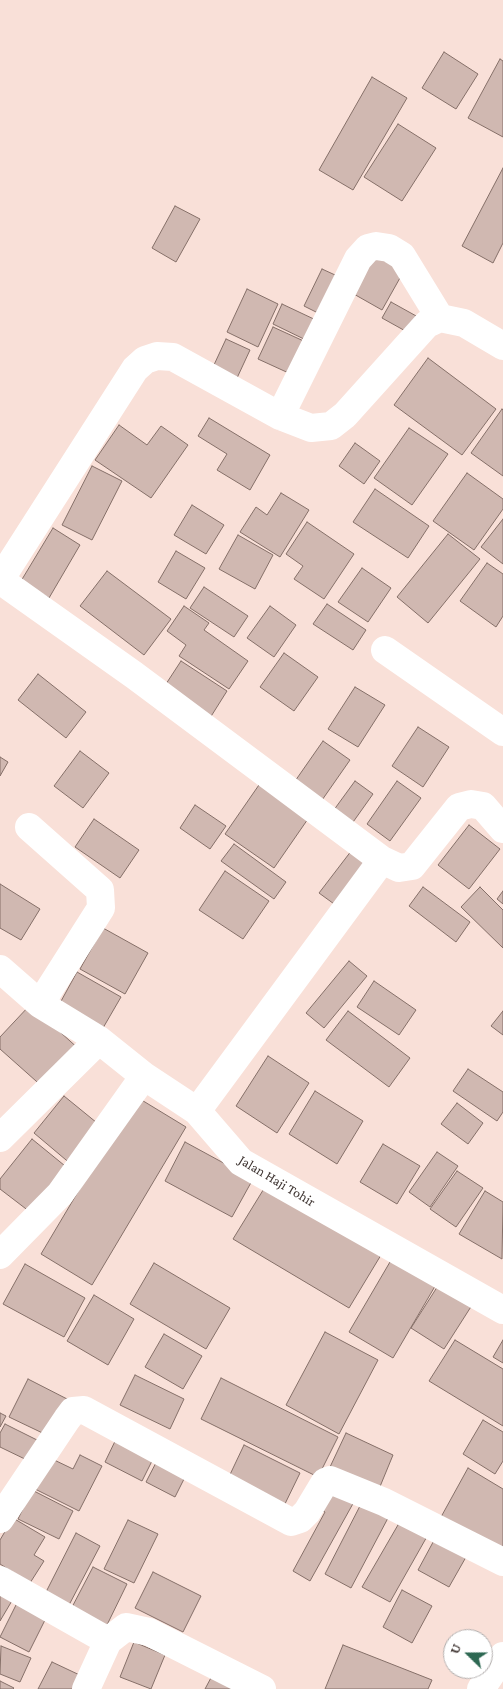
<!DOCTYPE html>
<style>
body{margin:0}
#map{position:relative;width:503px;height:1689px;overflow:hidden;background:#f9e0d8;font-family:"Crimson Pro",serif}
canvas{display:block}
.north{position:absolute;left:443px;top:1629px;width:50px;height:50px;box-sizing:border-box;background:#fff;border:1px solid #b2aead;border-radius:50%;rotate:292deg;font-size:14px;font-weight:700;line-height:20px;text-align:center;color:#3f3532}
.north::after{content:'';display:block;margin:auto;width:18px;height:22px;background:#2d6852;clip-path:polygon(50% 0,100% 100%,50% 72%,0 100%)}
</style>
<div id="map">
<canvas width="503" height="1689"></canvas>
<div class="north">U</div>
</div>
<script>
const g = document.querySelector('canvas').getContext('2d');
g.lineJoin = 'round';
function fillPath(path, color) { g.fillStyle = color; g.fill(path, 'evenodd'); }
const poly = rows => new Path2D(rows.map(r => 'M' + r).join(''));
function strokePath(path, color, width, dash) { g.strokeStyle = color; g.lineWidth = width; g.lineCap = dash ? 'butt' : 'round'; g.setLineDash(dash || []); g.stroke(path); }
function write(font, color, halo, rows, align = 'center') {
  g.font = font + ' "Crimson Pro",serif'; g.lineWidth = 4.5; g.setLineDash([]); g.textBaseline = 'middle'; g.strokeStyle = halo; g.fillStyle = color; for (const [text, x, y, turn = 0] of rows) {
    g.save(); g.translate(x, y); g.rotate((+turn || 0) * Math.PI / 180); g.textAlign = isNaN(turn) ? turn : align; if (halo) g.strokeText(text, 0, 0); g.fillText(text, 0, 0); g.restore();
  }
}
const building = poly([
 [444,52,478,74,456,109,422,88,444,52],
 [500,59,503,61,503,137,468,118,500,59],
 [372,77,407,98,353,190,319,170,372,77],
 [398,124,436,148,402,201,364,177,398,124],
 [503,168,503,243,493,263,462,246,503,168],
 [175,206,200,219,176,262,152,248,175,206],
 [375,252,405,269,382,310,352,293,375,252],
 [322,269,346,280,328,318,304,306,322,269],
 [247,289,278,304,258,347,227,332,247,289],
 [391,302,418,317,409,333,382,318,391,302],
 [282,304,318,321,308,341,273,324,282,304],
 [273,327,308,343,293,375,258,359,273,327],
 [226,339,250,350,237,378,213,367,226,339],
 [428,358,496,409,462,455,394,405,428,358],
 [502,409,503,410,503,476,471,453,502,409],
 [209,418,270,455,250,490,217,470,227,454,198,436,209,418],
 [119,425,147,445,161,426,188,445,151,498,95,460,119,425],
 [409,428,448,454,412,505,374,478,409,428],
 [355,443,380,461,364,484,339,466,355,443],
 [92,466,122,481,92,540,62,525,92,466],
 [467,473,503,499,503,509,474,550,433,521,467,473],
 [375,489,429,526,408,558,353,522,375,489],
 [281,493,309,510,280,557,240,532,256,507,267,515,281,493],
 [192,505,224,525,206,554,174,535,192,505],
 [503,519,503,564,481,547,503,519],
 [307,522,354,554,324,599,294,579,303,566,286,554,307,522],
 [53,528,80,545,49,598,21,581,53,528],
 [448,534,480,559,428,623,397,597,448,534],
 [238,535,273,555,255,589,219,569,238,535],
 [176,551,205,568,186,599,158,582,176,551],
 [487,563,503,574,503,616,496,627,460,601,487,563],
 [362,568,391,588,368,622,338,602,362,568],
 [107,571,171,619,144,655,80,606,107,571],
 [204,587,248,616,234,637,190,608,204,587],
 [327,604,366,630,353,650,313,624,327,604],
 [184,606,209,623,204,630,248,661,229,689,179,656,186,645,167,631,184,606],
 [270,606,296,625,274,657,247,638,270,606],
 [284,653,318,677,294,711,260,687,284,653],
 [181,661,227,691,210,718,164,687,181,661],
 [38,674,86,712,66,738,18,700,38,674],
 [355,687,385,705,358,747,328,729,355,687],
 [418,727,449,747,423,787,392,766,418,727],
 [323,741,350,760,320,803,293,784,323,741],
 [80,751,109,773,83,808,54,786,80,751],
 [0,757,8,762,0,776,0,757],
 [355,781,373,794,346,832,328,818,355,781],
 [397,781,421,798,390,841,367,824,397,781],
 [261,782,310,816,274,868,225,834,261,782],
 [195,805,226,826,210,849,180,828,195,805],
 [94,819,139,850,120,878,75,847,94,819],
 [469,825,500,849,469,889,438,865,469,825],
 [234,844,286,882,274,899,221,861,234,844],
 [355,846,376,863,341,909,319,893,355,846],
 [225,871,269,901,243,939,199,910,225,871],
 [0,884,40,909,21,940,0,928,0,884],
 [423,887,470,922,456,942,409,906,423,887],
 [480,887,503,910,503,948,461,907,480,887],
 [503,891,503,904,497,899,503,891],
 [103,928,148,953,125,994,80,969,103,928],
 [349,961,367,976,324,1028,306,1013,349,961],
 [77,972,121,997,103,1028,60,1003,77,972],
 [374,981,416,1010,399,1035,357,1007,374,981],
 [30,1005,80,1050,45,1089,0,1049,0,1037,30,1005],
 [348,1011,410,1058,389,1087,326,1040,348,1011],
 [503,1011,503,1035,491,1026,503,1011],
 [268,1056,309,1083,277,1133,236,1106,268,1056],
 [468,1069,503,1092,503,1112,497,1121,453,1091,468,1069],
 [315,1091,363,1121,337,1164,289,1134,315,1091],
 [64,1096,102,1127,72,1165,34,1133,64,1096],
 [135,1096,186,1127,92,1285,41,1254,135,1096],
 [457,1103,483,1123,468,1144,441,1124,457,1103],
 [32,1139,70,1170,34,1215,0,1189,0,1179,32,1139],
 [185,1142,253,1179,232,1217,165,1181,185,1142],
 [383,1144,420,1166,397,1204,360,1182,383,1144],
 [437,1152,458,1166,430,1207,409,1192,437,1152],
 [457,1171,483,1188,456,1227,430,1209,457,1171],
 [265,1187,381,1255,349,1308,233,1239,265,1187],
 [485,1191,503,1202,502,1259,459,1234,485,1191],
 [397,1250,441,1276,393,1358,349,1332,397,1250],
 [154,1263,230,1308,206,1349,130,1304,154,1263],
 [25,1264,85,1298,64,1337,3,1304,25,1264],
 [441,1281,474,1302,444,1349,411,1328,441,1281],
 [94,1295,134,1319,108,1365,67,1341,94,1295],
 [325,1332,378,1360,339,1434,286,1405,325,1332],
 [164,1334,202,1356,183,1389,145,1367,164,1334],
 [455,1340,503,1369,503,1426,429,1381,455,1340],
 [503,1340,503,1363,493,1357,503,1340],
 [135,1375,184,1399,170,1429,120,1405,135,1375],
 [221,1378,338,1437,318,1477,201,1419,221,1378],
 [28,1379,71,1401,53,1438,9,1417,28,1379],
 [0,1413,6,1416,0,1427,0,1413],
 [483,1420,503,1432,503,1461,495,1474,463,1454,483,1420],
 [5,1424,39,1441,29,1461,0,1447,0,1433,5,1424],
 [119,1433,156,1453,142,1481,105,1462,119,1433],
 [346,1433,393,1455,379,1489,330,1467,346,1433],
 [244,1445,300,1473,282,1510,226,1483,244,1445],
 [80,1455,102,1466,79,1511,35,1489,50,1458,73,1469,80,1455],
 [160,1455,189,1469,175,1497,146,1482,160,1455],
 [468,1468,503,1489,503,1552,441,1517,468,1468],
 [337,1489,355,1500,310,1581,293,1571,325,1512,315,1506,323,1491,333,1496,337,1489],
 [32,1490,73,1511,59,1539,18,1519,32,1490],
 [361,1504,388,1518,351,1588,325,1574,361,1504],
 [13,1518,45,1537,34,1555,44,1561,30,1583,0,1564,0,1540,13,1518],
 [402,1518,429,1533,390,1602,362,1587,402,1518],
 [128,1520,158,1534,134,1583,104,1569,128,1520],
 [76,1533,100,1546,69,1605,46,1592,76,1533],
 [438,1533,470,1550,449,1587,418,1570,438,1533],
 [93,1567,127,1584,105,1629,70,1611,93,1567],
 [153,1572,201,1596,183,1632,135,1608,153,1572],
 [402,1590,432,1606,412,1643,383,1627,402,1590],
 [0,1591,13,1599,0,1621,0,1591],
 [19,1599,48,1614,29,1652,0,1637,19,1599],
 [134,1642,165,1655,151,1689,120,1677,134,1642],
 [343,1645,432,1680,428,1689,325,1689,343,1645],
 [1,1646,31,1658,20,1682,0,1674,1,1646],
 [52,1662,86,1678,80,1689,38,1689,52,1662],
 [213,1674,240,1689,205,1689,213,1674],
 [0,1681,14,1688,13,1689,0,1689,0,1681]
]);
const street = poly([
 [280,416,358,259,368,248,376,246,389,248,402,256,440,318],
 [0,580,135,369,145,360,157,356,173,357,280,416,311,428,331,426,345,415,427,324,440,318,464,323,503,346],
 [0,580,134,675,382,860,399,868,412,866,459,807,471,804,483,806,503,829],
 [385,650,503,732],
 [29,827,100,890,101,908,40,1004],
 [0,969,40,1004,99,1040,144,1076,197,1111,241,1162,503,1310],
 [197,1111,382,860],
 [0,1138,99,1040],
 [0,1255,60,1194,144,1076],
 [0,1519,67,1419,73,1411,84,1410,291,1522,300,1519,307,1512,325,1482,330,1480,384,1502,503,1562],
 [0,1580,108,1641,126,1627,149,1632,262,1689],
 [86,1689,108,1641],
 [481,1689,503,1656]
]);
const streetNames = [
 ["Jalan Haji Tohir",277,1181,31]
];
fillPath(building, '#d0b8b1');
strokePath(building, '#856f68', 1);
strokePath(street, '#fff', 28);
write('14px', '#3f3532', '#fff', streetNames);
</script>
